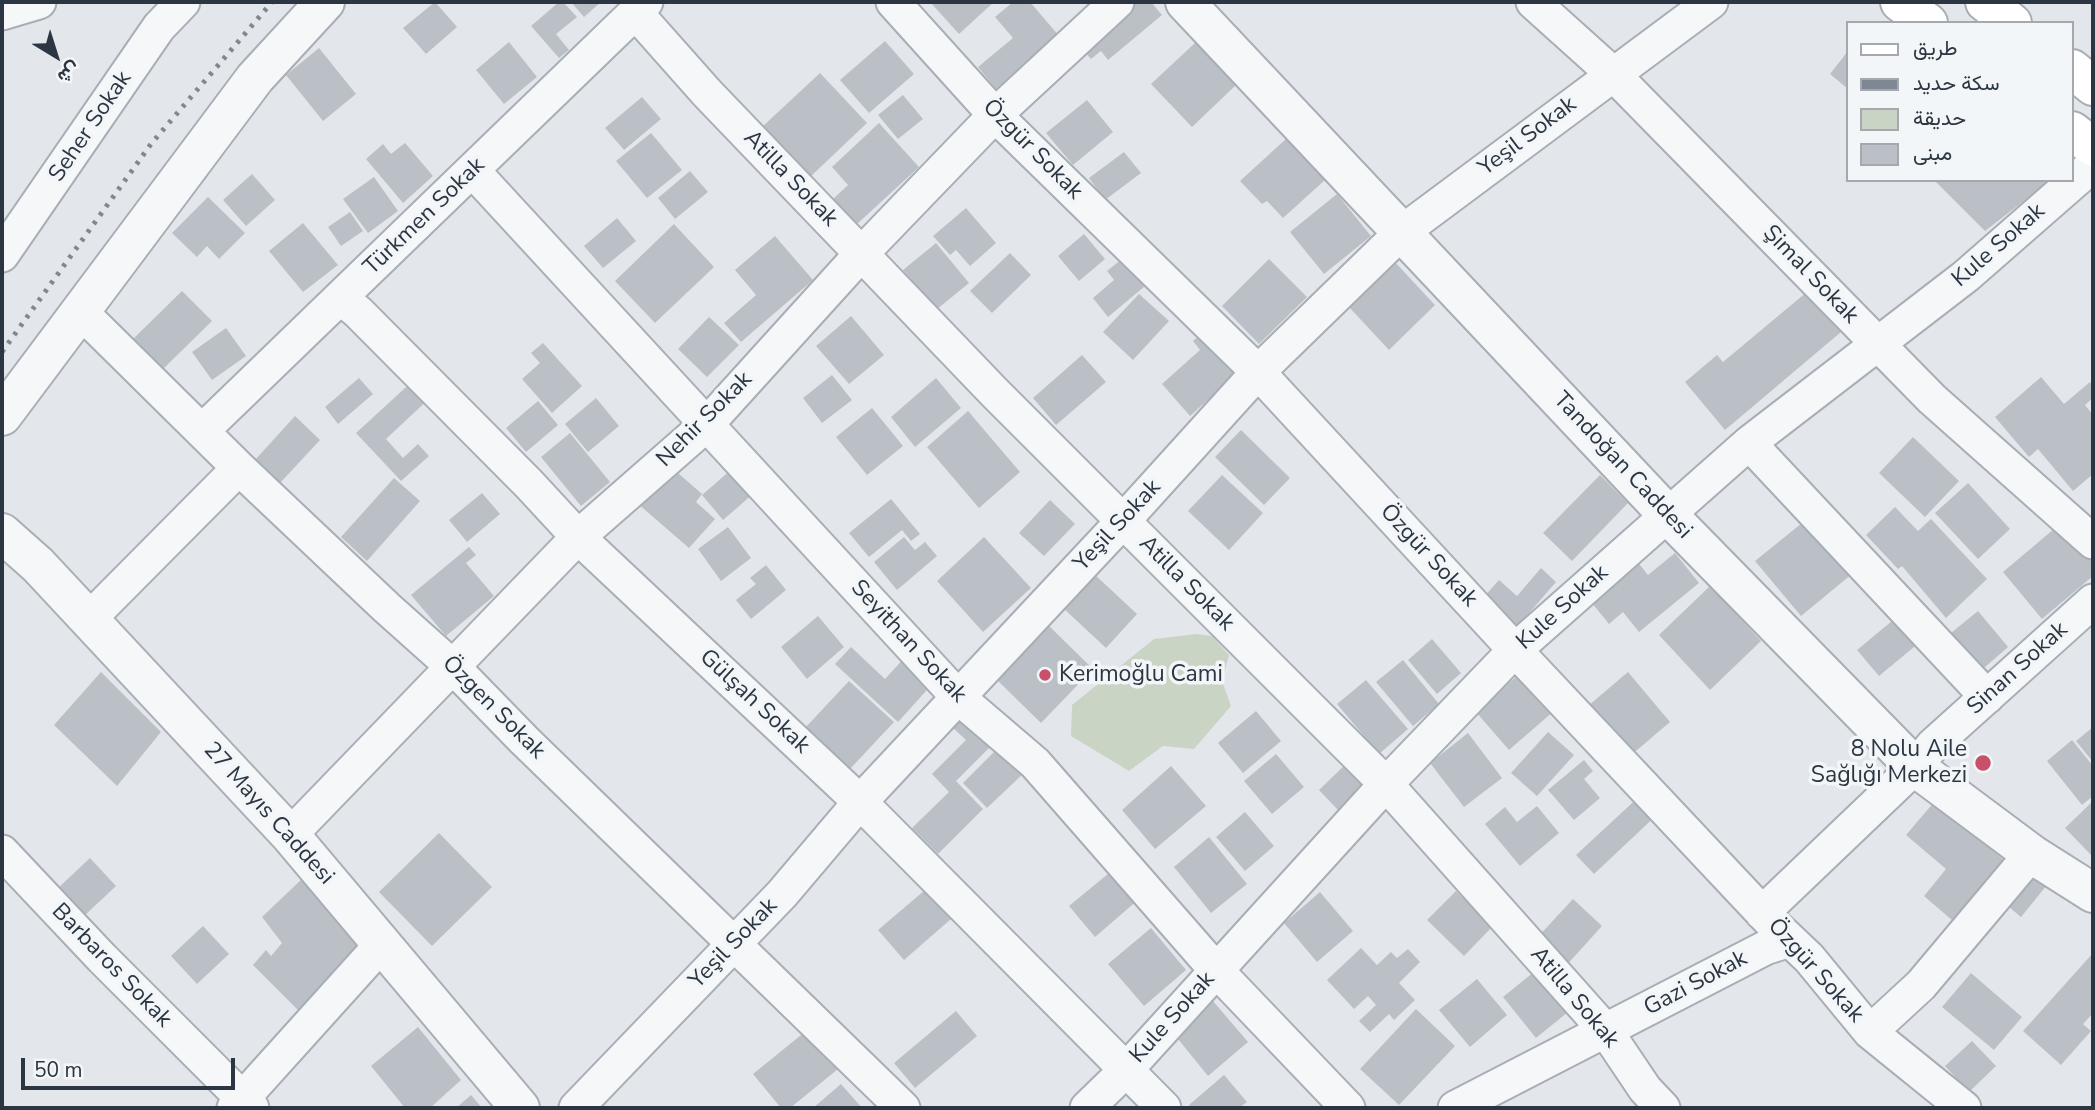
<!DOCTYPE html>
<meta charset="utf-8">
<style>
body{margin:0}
#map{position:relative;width:2095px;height:1110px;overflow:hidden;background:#e3e7eb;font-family:"Nunito Sans",Vazirmatn,sans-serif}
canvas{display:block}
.frame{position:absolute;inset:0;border:4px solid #2c3642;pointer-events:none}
.legend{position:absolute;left:1846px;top:21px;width:228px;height:161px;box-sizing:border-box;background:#f3f6f8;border:2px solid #a3a9af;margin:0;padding:9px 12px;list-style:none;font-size:21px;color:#2c3642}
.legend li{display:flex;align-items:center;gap:14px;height:35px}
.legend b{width:35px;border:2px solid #a3a9af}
.north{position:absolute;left:21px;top:21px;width:70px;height:70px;-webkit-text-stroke:5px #f3f6f8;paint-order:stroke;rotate:142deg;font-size:19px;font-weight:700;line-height:28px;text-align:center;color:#2c3642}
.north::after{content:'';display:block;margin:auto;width:24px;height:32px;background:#2c3642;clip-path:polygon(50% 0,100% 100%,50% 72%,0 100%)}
.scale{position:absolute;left:21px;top:1058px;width:214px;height:32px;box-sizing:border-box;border:4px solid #2c3642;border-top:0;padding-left:9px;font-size:21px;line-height:24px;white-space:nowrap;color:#2c3642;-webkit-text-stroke:5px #f3f6f8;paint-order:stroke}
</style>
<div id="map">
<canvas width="2095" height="1110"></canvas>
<div class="frame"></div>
<ul class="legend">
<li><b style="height:9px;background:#fff"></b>طريق</li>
<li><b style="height:9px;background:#7e8894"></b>سكة حديد</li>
<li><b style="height:19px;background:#cad4c5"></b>حديقة</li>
<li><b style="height:19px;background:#bbc0c7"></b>مبنى</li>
</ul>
<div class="north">ش</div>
<div class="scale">50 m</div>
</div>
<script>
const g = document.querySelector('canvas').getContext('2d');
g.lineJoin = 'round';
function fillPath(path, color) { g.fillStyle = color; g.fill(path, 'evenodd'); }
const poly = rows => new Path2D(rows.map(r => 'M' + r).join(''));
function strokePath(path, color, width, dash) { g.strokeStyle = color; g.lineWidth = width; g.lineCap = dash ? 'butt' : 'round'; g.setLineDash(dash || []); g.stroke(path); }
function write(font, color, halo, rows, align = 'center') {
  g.font = font + ' "Nunito Sans",sans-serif'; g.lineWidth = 7; g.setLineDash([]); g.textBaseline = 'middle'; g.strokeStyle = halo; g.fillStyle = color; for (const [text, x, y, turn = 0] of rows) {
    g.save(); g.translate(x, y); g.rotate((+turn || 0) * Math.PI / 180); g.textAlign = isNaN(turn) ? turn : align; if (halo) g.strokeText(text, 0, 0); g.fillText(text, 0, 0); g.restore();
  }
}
const green = poly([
 [1196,634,1212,636,1229,655,1222,681,1231,706,1194,749,1163,746,1129,771,1071,736,1072,705,1154,639]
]);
const building = poly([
 [435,2,457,27,426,54,403,28],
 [559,2,563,2,577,17,556,34,569,50,559,58,531,26],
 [571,2,601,2,584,17],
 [933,2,994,2,959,34,931,3],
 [1013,2,1030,2,1060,37,996,89,978,67,1013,38,995,17],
 [1128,2,1151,2,1162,15,1108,60,1101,51,1091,59,1077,43],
 [885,41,914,74,869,113,840,80],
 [509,42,537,77,504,104,476,70],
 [1196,42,1236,85,1192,127,1151,84],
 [319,48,356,94,323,121,286,75],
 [1848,51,1848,89,1830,74],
 [820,73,867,123,809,178,761,128],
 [903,95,923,119,898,139,878,115],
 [642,97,661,119,624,150,605,128],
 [1087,100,1113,132,1073,165,1046,133],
 [879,123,919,167,856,225,832,200,848,185,832,167],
 [651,133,682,170,647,198,616,161],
 [1287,138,1325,180,1283,218,1267,201,1262,204,1240,181],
 [405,143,433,176,403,203,366,159,383,144,391,154],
 [1124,152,1141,173,1105,200,1089,178],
 [690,171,708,192,675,219,658,198],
 [252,174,275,200,246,226,223,200],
 [374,177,398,211,368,233,343,199],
 [1934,180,2051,180,1985,231],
 [1337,194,1371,236,1324,274,1290,232],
 [208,197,245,233,219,259,207,246,197,257,172,233],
 [966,208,996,243,970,266,956,250,950,255,933,236],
 [350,212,363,231,341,246,328,227],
 [617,218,636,241,603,268,584,246],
 [303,223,338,265,303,292,269,251],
 [674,224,714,267,655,323,615,281],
 [1084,234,1105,259,1079,281,1058,256],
 [775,236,813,280,741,342,724,323,756,295,735,270],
 [936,243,969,283,936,310,903,270],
 [1010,253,1031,275,992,313,970,291],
 [1122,259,1145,286,1108,317,1093,298,1114,280,1107,271],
 [1269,259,1307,297,1259,344,1222,306],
 [1393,260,1435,305,1389,350,1348,306],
 [182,291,212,321,162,370,132,340],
 [1808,291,1841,332,1725,430,1685,382,1717,355,1723,362],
 [1139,294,1169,321,1133,360,1103,332],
 [851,316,884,355,849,384,816,346],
 [709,317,739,345,707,377,678,349],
 [226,328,246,356,212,380,192,352],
 [1207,329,1243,368,1190,416,1162,384,1200,350,1193,341],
 [543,343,582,386,552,413,522,379,540,363,531,353],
 [1082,355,1106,382,1056,425,1033,398],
 [832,375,852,400,822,423,803,398],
 [417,377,433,395,386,439,403,458,418,444,429,456,401,481,356,433],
 [2041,377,2064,404,2090,382,2093,387,2093,398,2085,405,2093,415,2093,474,2073,491,2038,449,2029,457,1995,417],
 [359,378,373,394,338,424,325,407],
 [936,378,961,408,915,447,891,417],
 [596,398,619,426,588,452,565,424],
 [538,401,558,425,526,452,506,428],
 [872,408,903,446,867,475,836,437],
 [968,411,1020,472,979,508,927,447],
 [295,416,320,440,280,483,255,460],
 [1241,430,1290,478,1264,505,1215,457],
 [570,433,610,482,581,506,541,457],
 [1913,437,1959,481,1925,517,1879,473],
 [670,466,702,494,696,502,715,519,689,548,637,503],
 [733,468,754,493,723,520,702,495],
 [1222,475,1263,513,1229,550,1188,511],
 [1600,475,1628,503,1572,561,1543,533],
 [394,478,420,501,367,561,341,537],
 [1968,483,2010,529,1978,559,1935,513],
 [482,493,500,514,467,542,449,520],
 [891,499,920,534,911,541,902,530,869,557,849,533],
 [1050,500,1075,524,1044,556,1019,533],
 [1895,507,1918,531,1931,519,1987,579,1946,618,1902,566,1898,569,1866,535],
 [1807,519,1852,574,1801,616,1755,561],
 [2061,523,2093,562,2093,576,2042,619,2003,572],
 [728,527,751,558,721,581,698,549],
 [904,537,915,550,925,542,937,556,897,590,874,562],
 [984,537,1031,588,983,632,937,581],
 [469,547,476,555,466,563,494,596,446,636,411,595],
 [1675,553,1699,583,1639,632,1623,612,1609,624,1591,602,1636,560,1648,575],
 [766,565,786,590,751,619,736,600,756,584,750,578],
 [1541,568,1556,582,1517,627,1483,598,1499,580,1517,596],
 [1093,573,1137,614,1106,648,1062,607],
 [1710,586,1761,641,1710,690,1659,635],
 [1978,611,2008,647,1977,674,1946,637],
 [818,616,844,647,807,679,781,647],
 [1898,616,1920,642,1879,676,1857,650],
 [1049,626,1093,669,1041,723,997,680],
 [1432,639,1461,673,1437,694,1408,660],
 [851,647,885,679,907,655,935,681,898,722,835,664],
 [1403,660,1439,704,1413,726,1376,682],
 [1528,666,1562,704,1509,750,1476,712],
 [101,672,161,732,117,786,54,725],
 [1628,672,1670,722,1630,756,1588,706],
 [1366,680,1408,729,1379,754,1337,704],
 [849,681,894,722,850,769,805,728],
 [1256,711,1281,741,1243,773,1218,743],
 [966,716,993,744,956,781,983,809,938,854,912,828,949,792,932,774,966,740,953,728],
 [2093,727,2093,762,2076,741],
 [1548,732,1574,755,1537,796,1511,773],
 [1468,733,1502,778,1464,807,1430,763],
 [2072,740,2093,766,2093,796,2082,805,2047,761],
 [1001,745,1026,771,987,808,963,783],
 [1276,754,1304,787,1272,814,1244,781],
 [1352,758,1371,778,1338,810,1319,790],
 [1584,760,1593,771,1584,779,1600,798,1574,820,1548,790],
 [1171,766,1206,806,1155,849,1122,810],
 [1644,792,1661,811,1594,874,1576,855],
 [1935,801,2005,861,1953,921,1924,896,1946,869,1906,835],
 [2093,801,2093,857,2065,828],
 [1537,806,1559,833,1520,866,1485,824,1505,807,1517,822],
 [1245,812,1274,846,1245,871,1216,837],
 [439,833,492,887,432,946,379,892],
 [1209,837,1247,884,1211,913,1174,867],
 [90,858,116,886,83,917,57,889],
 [1114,869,1139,899,1095,937,1069,906],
 [2029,871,2047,885,2021,917,2003,902],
 [303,878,359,945,300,1012,253,965,266,950,271,956,282,943,262,917],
 [925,890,951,919,904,960,878,930],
 [1456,891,1492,927,1464,956,1427,920],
 [1320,892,1353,931,1317,962,1284,923],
 [1573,899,1602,926,1564,968,1535,940],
 [203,926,229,954,197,984,171,956],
 [1151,928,1186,970,1144,1006,1108,964],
 [1361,948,1377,965,1391,952,1397,958,1408,949,1420,962,1399,983,1415,1000,1394,1020,1389,1014,1370,1032,1359,1021,1376,1005,1368,996,1354,1009,1327,980],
 [2093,953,2093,1013,2083,1024,2091,1031,2061,1065,2023,1031],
 [1535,971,1568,1012,1536,1038,1503,997],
 [1971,973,2022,1017,1994,1050,1942,1007],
 [1477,979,1507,1015,1470,1047,1439,1010],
 [1213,1001,1248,1042,1208,1076,1174,1034],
 [1416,1009,1455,1046,1399,1105,1360,1069],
 [956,1011,977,1036,915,1088,894,1063],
 [418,1027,461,1080,430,1108,405,1108,371,1066],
 [806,1031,838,1069,790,1108,781,1108,753,1074],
 [1972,1041,1996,1066,1969,1092,1945,1066],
 [1224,1075,1247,1102,1239,1108,1192,1108,1189,1105],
 [841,1084,862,1108,813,1108],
 [471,1095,482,1108,456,1108]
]);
const minor = poly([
 [893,2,995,115,1258,372,1515,650,1770,921,1809,958,1870,1032,1964,1108],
 [1533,2,1613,74,1932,399,2093,542],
 [2,13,39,2],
 [636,13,707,93,994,392,1386,784,1606,1031,1645,1089,1663,1108],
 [473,171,959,698,1035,763,1216,970,1348,1108],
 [2,255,159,27,183,2],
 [341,298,358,312,529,484,578,537,860,802,1164,1108],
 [80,311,239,468,387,608,453,667,524,740,903,1108],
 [202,431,646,2],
 [1749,443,1987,697],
 [88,620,239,468],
 [290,835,578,537,707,424,862,253,995,115,1117,2],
 [2,852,102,958,252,1108],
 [1762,913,1915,767,1933,745,2093,601],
 [1870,1032,1921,985,2021,866,2033,855],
 [234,1108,381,945],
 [576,1108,782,894,860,802,1123,521,1258,372,1402,232,1711,2],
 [1087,1108,1126,1070,1386,784,1515,650,1749,443,1966,276,2093,165],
 [1455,1108,1765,948,1790,940]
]);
const tertiary = poly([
 [1185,2,1667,514,1915,767,2033,855,2093,893],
 [2,416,255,78,325,2],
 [2,533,38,565,290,835,520,1108]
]);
const secondary = poly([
 [1900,2,1928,23],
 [1985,2,2012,23],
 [2072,69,2093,86],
 [2072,131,2093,147]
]);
const rail = poly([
 [2,352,151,144,272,2]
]);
const markers = [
 [1045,675,7,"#c8506b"],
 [1983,763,9,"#c8506b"]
];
const streetNames = [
 ["Seher Sokak",91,127,-56],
 ["Yeşil Sokak",1528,137,-37],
 ["Özgür Sokak",1032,150,45],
 ["Atilla Sokak",790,179,46],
 ["Türkmen Sokak",425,217,-44],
 ["Kule Sokak",1999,246,-41],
 ["Şimal Sokak",1810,275,46],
 ["Nehir Sokak",705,420,-45],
 ["Tandoğan Caddesi",1622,466,47],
 ["Yeşil Sokak",1118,526,-47],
 ["Özgür Sokak",1428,556,47],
 ["Atilla Sokak",1186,584,45],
 ["Kule Sokak",1563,608,-42],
 ["Seyithan Sokak",908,642,47],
 ["Sinan Sokak",2018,669,-42],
 ["Gülşah Sokak",754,702,43],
 ["Özgen Sokak",493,708,45],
 ["27 Mayıs Caddesi",268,814,48],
 ["Yeşil Sokak",734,944,-46],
 ["Barbaros Sokak",111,966,46],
 ["Özgür Sokak",1815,971,48],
 ["Gazi Sokak",1696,984,-28],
 ["Atilla Sokak",1574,998,50],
 ["Kule Sokak",1173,1018,-48]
];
const poiNames = [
 ["Kerimoğlu Cami",1059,675],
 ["8 Nolu Aile",1967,750,"right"],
 ["Sağlığı Merkezi",1967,776,"right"]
];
fillPath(green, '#cad4c5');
fillPath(building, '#bbc0c7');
strokePath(minor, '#a8aeb5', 37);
strokePath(tertiary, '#a8aeb5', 42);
strokePath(secondary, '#a8aeb5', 42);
strokePath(minor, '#f6f7f9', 33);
strokePath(tertiary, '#f6f7f9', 38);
strokePath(secondary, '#fff', 38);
strokePath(rail, '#7e8894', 5, [3.5, 7]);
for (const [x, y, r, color] of markers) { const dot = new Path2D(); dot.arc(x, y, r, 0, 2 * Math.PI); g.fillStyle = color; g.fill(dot); strokePath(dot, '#f3f6f8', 2.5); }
write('23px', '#2c3642', '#f3f6f8', streetNames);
write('23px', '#2c3642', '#f3f6f8', poiNames, 'left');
</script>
